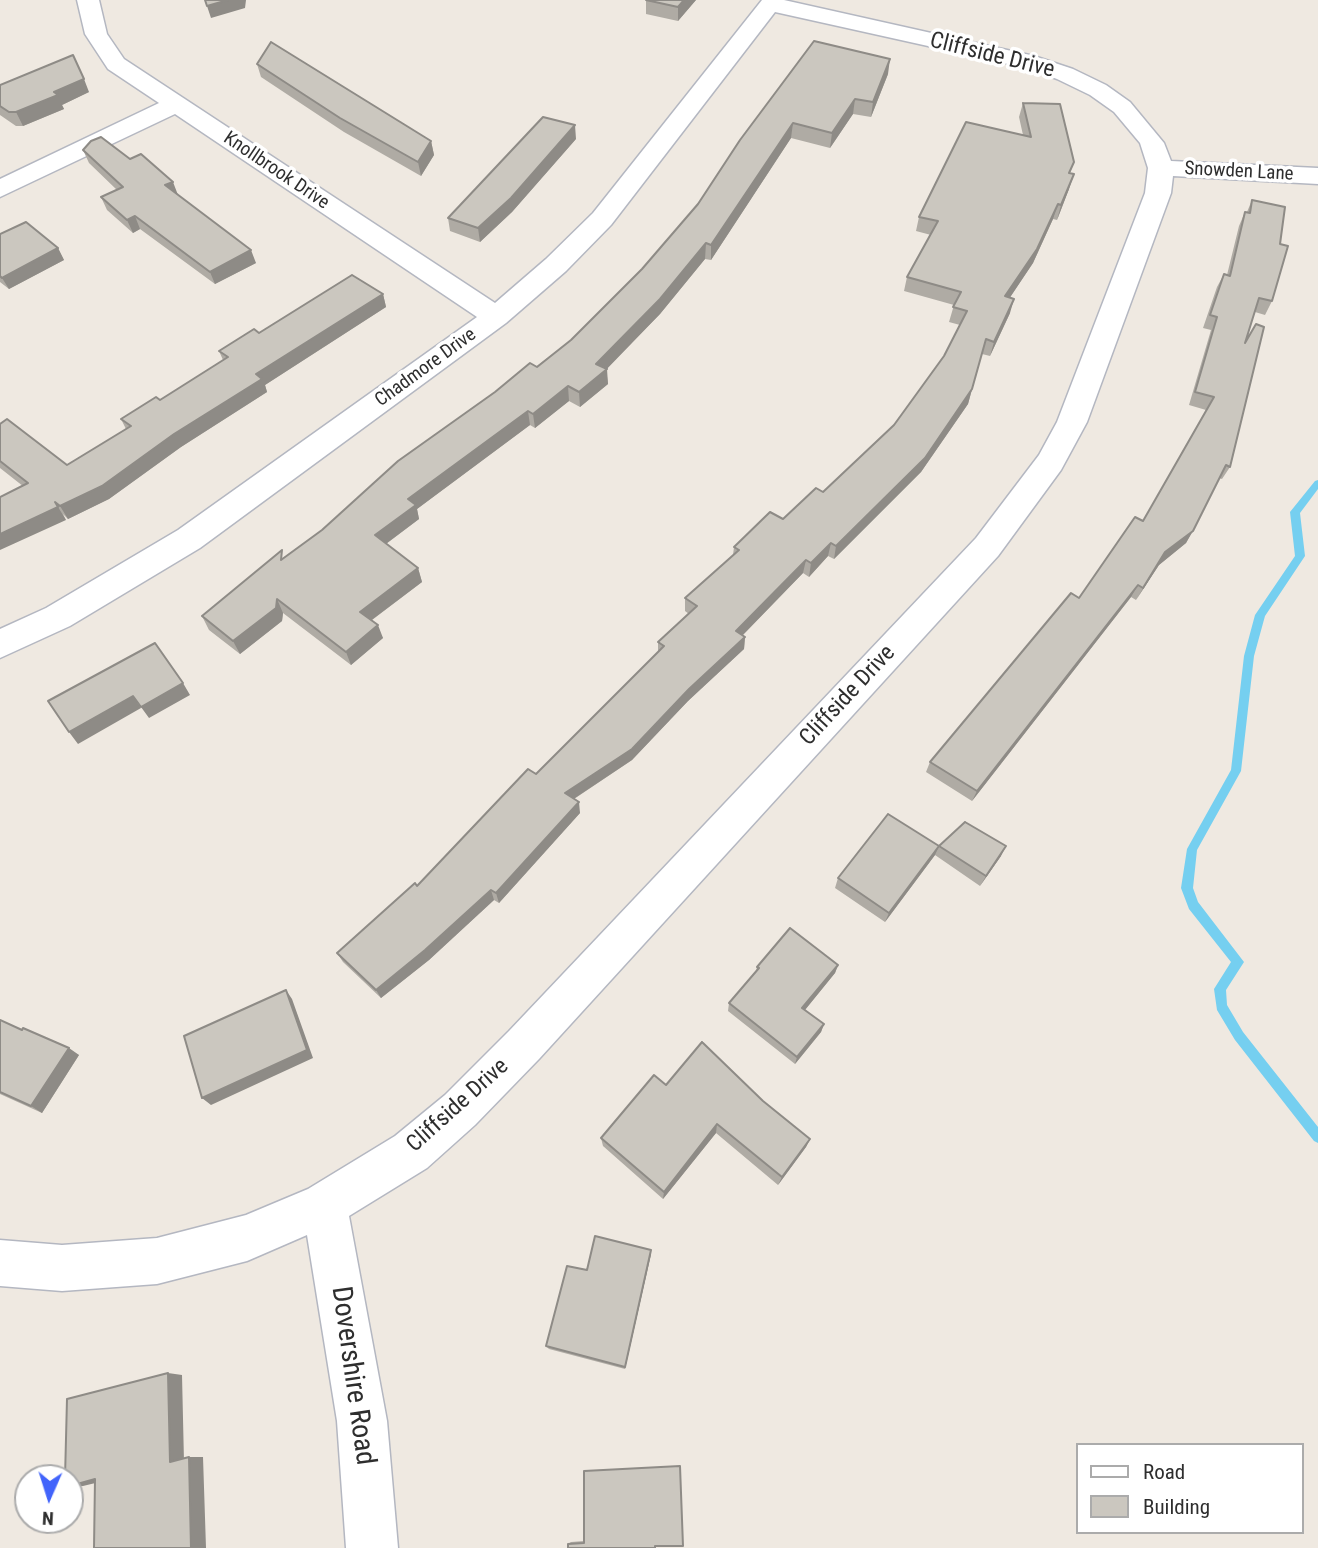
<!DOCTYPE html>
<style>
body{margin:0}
#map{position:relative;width:1318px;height:1548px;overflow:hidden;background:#efe9e1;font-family:"Roboto Condensed",sans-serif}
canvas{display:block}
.legend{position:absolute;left:1076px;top:1443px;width:228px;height:91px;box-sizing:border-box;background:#fff;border:2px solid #ababab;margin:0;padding:9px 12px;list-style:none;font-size:21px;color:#2e2e2e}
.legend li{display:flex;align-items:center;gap:14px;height:35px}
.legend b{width:35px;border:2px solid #ababab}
.north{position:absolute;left:14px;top:1464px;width:70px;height:70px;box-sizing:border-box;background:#fff;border:2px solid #ababab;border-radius:50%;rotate:183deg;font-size:19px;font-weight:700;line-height:28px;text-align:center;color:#2e2e2e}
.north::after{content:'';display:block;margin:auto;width:24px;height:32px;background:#4264fb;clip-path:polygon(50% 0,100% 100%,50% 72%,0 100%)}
</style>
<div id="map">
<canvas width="1318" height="1548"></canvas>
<ul class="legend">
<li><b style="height:9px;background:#fff"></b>Road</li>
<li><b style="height:19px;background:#cbc7bf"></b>Building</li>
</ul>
<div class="north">N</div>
</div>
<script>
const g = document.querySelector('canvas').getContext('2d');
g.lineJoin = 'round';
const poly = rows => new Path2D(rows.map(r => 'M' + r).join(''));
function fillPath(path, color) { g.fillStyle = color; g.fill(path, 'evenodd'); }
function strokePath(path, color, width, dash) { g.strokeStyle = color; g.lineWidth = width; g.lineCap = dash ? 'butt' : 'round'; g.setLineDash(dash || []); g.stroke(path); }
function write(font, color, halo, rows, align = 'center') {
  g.font = font + ' "Roboto Condensed",sans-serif'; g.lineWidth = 7; g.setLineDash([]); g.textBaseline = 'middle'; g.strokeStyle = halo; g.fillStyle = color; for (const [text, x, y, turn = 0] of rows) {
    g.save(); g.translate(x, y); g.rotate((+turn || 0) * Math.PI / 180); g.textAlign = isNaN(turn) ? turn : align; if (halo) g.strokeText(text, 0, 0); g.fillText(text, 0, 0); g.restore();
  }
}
const stream = poly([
 [1318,480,1318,489,1300,513,1305,556,1265,616,1254,656,1241,771,1197,850,1193,888,1198,902,1244,962,1226,990,1227,1005,1243,1032,1318,1127,1318,1143,1314,1141,1235,1040,1217,1010,1214,989,1231,962,1189,909,1181,888,1187,849,1231,770,1244,656,1255,615,1295,556,1290,512,1315,481,1318,480]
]);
const minor = poly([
 [77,0,99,0,107,34,124,59,495,303,546,259,593,213,762,0,784,0,1034,56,1073,69,1106,85,1130,102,1164,143,1171,161,1318,168,1318,184,1173,176,1171,193,1087,422,1061,470,998,556,539,1059,475,1125,427,1168,349,1216,387,1421,398,1548,346,1548,337,1421,307,1235,247,1261,157,1284,62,1291,0,1286,0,1240,62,1245,157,1238,246,1215,308,1189,395,1136,445,1095,509,1031,976,538,1039,455,1057,422,1145,193,1148,168,1140,143,1114,112,1090,95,1057,79,1027,68,775,12,611,225,566,271,506,323,200,548,70,626,0,658,0,629,46,608,178,530,477,317,175,114,0,197,0,179,159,103,108,69,85,34,77,0]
]);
const wall = poly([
 [646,0,696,0,678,21,646,14],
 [257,64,431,141,434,155,421,176,344,132,261,77],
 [888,74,871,117,853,114,830,148,791,138,711,260,705,259,660,314,606,369,608,384,580,407,569,401,535,428,530,425,417,509,419,519,386,544,418,568,422,582,372,620,383,638,351,665,283,613,282,621,240,654,209,630,202,616,322,530,571,340,642,269,698,204,740,140],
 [0,85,89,92,62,105,64,109,23,126,16,126,0,115],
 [1023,103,1074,162,1070,173,1069,189,1057,220,1053,219,1033,263,1010,297,1010,313,990,356,982,354,968,404,921,472,834,559,828,556,809,577,803,573,743,635,745,637,744,649,688,701,632,760,574,799,580,813,499,903,494,900,429,960,381,998,343,962,337,953,417,886,536,774,658,652,658,642,689,614,685,611,685,598,733,555,734,547,783,519,823,492,894,425,944,356,960,325,949,322,954,305,904,291,907,277,931,235,916,231,919,217,1023,135,1019,117],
 [576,139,512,212,480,242,450,231,448,218],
 [83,150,256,263,215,284,140,229,133,233,107,210,101,197,117,190,89,163],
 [1252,200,1272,301,1265,315,1255,312,1245,343,1230,467,1222,479,1219,478,1186,543,1159,565,1136,600,1131,597,972,801,926,772,930,762,1079,598,1143,521,1206,410,1189,405,1211,330,1203,328,1217,287,1224,274,1227,275,1239,226,1245,212,1247,212],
 [0,234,58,248,64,260,9,289,0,282],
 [383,294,386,307,265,385,267,392,181,447,109,499,68,519,63,514,66,520,0,468,0,424,67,465,126,429,121,419,160,400,223,360,219,351,259,333],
 [939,846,1001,856,980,886,935,855,885,922,835,888,838,878],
 [838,965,835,973,805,1010,824,1024,821,1032,795,1064,728,1011,729,1003,756,972,757,967],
 [0,1020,79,1055,42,1113,0,1094],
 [666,1085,763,1101,810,1139,806,1147,778,1185,716,1133,663,1199,603,1146,601,1138],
 [651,1250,651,1254,625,1369,549,1349,546,1346,587,1270],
 [584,1541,655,1546,568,1544,571,1542]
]);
const shadedWall = poly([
 [228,0,246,0,245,8,211,18,207,6],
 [684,0,696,0,678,21,678,7],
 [890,59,888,74,871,117,873,102],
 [84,79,89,92,62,105,64,109,23,126,16,112,54,92],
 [855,99,853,114,830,148,832,133],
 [793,123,791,138,711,260,711,245],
 [575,125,576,139,512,212,480,242,478,228],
 [431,141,434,155,421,176,418,162],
 [1074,174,1069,189,1057,220,1061,205],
 [173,182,178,195,165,185],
 [1058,204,1053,219,1033,263,1001,311,1005,296],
 [135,216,140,229,133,233,127,220],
 [706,243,705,259,660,314,602,374,607,369,608,384,580,407,579,392,596,364],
 [58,248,64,260,9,289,2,278],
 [251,250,256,263,215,284,210,272],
 [383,294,386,307,265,385,267,392,181,447,109,499,68,519,60,506,256,374],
 [1014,299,1010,313,990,356,994,342],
 [568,386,569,401,535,428,533,414],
 [972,389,968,404,921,472,834,559,836,546],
 [528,411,530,425,417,509,419,519,379,549,375,535,408,499],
 [55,502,66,520,0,550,0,534],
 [1193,531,1186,543,1159,565,1136,600,1165,552],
 [831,543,828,556,809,577,811,563],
 [806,560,803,573,735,643,736,631],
 [418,568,422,582,365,625,360,612],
 [1138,585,1131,597,972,801,977,791],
 [277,599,283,613,282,621,240,654,233,641],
 [378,625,383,638,351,665,346,652],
 [745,637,744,649,688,701,632,760,566,804,565,793,689,689],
 [183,683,190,695,149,718,141,707],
 [133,696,141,708,78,744,69,732],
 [579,802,580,813,499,903,496,893],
 [939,846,935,855,885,922,889,913],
 [1006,846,1001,856,980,886,986,876],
 [491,890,494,900,429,960,381,998,376,990],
 [838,965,835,973,800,1016,802,1008],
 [286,990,292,999,313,1058,211,1105,202,1098],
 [824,1024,821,1032,795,1064,797,1057],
 [69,1048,79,1055,42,1113,31,1106],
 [717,1124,716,1133,663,1199,664,1192],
 [810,1139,806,1147,778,1185,782,1177],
 [651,1250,651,1254,625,1369,625,1367],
 [168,1373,182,1375,184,1462,170,1462],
 [189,1457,203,1457,206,1548,191,1548],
 [95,1479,112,1479,83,1486,70,1487,70,1486]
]);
const building = poly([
 [205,0,228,0,207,6,205,0],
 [646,0,684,0,678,7,646,0],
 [814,41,890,59,873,102,855,99,832,133,793,123,711,245,706,243,660,299,596,364,607,369,579,392,568,386,533,414,528,411,408,499,416,505,375,535,418,568,360,612,378,625,346,652,277,599,276,608,233,641,202,616,282,550,281,560,322,530,398,461,495,392,530,363,537,367,571,340,642,269,698,204,740,140,814,41],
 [271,42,431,141,418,162,340,118,257,64,271,42],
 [73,55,84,79,54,92,58,95,16,112,9,112,0,106,0,85,73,55],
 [1023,103,1060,104,1074,162,1069,173,1074,174,1061,205,1058,204,1037,249,1005,296,1014,299,994,342,986,339,972,389,925,458,836,546,831,543,811,563,806,560,736,631,745,637,689,689,632,749,565,793,579,802,496,893,491,890,425,950,376,990,337,953,415,883,417,886,528,769,536,774,664,646,658,642,697,606,685,598,739,550,734,547,770,512,783,519,816,488,823,492,894,425,944,356,967,311,953,307,961,292,907,277,938,221,919,217,966,122,1031,137,1023,103],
 [543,117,575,125,511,198,478,228,448,218,543,117],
 [101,137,130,159,141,154,173,182,165,185,251,250,210,272,135,216,127,220,101,197,123,187,83,150,91,141,101,137],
 [1252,200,1285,207,1280,244,1288,246,1272,301,1259,298,1245,343,1256,324,1264,327,1230,467,1226,465,1193,531,1165,552,1143,588,1138,585,977,791,930,762,1071,593,1079,598,1135,517,1143,521,1214,397,1195,392,1217,317,1210,315,1224,274,1230,276,1245,212,1250,213,1252,200],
 [26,222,58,248,2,278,0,276,0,234,26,222],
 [352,275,383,294,256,374,262,379,174,434,102,486,60,506,55,502,58,507,0,534,0,497,28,483,0,461,0,424,7,419,67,465,131,426,121,419,156,397,160,400,228,357,219,351,254,329,259,333,352,275],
 [155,643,183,683,141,707,133,696,69,732,48,701,155,643],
 [888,814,939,846,889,913,838,878,888,814],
 [965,822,1006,846,986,876,939,846,965,822],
 [790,928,838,965,802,1008,824,1024,797,1057,729,1003,759,968,757,967,790,928],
 [286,990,307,1050,202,1098,184,1036,286,990],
 [0,1020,22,1030,23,1028,69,1048,31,1106,0,1092,0,1020],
 [702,1042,763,1101,810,1139,782,1177,717,1124,664,1192,601,1138,654,1075,666,1085,702,1042],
 [595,1236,651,1250,625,1367,546,1346,567,1266,587,1270,595,1236],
 [168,1373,170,1462,189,1457,191,1548,94,1548,95,1479,70,1486,70,1478,65,1478,67,1399,168,1373],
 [680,1466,683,1546,655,1546,655,1548,568,1548,568,1544,584,1543,584,1471,680,1466]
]);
const farStreetnames = [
 ["Knollbrook Drive",276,171,34],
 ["Snowden Lane",1239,172,3],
 ["Chadmore Drive",426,368,-36]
];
const streetNames = [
 ["Cliffside Drive",992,56,14],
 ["Cliffside Drive",848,696,-47],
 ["Cliffside Drive",458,1106,-42]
];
const nearStreetnames = [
 ["Dovershire Road",352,1376,82]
];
fillPath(stream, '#75cff0');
strokePath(minor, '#b4b7c1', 3);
fillPath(minor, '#fff');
fillPath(wall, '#afaba4');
fillPath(shadedWall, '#8e8b86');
fillPath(building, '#cbc7bf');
strokePath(building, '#8e8b86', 2);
write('19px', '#2e2e2e', '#fff', farStreetnames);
write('23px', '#2e2e2e', '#fff', streetNames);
write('28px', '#2e2e2e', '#fff', nearStreetnames);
</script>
